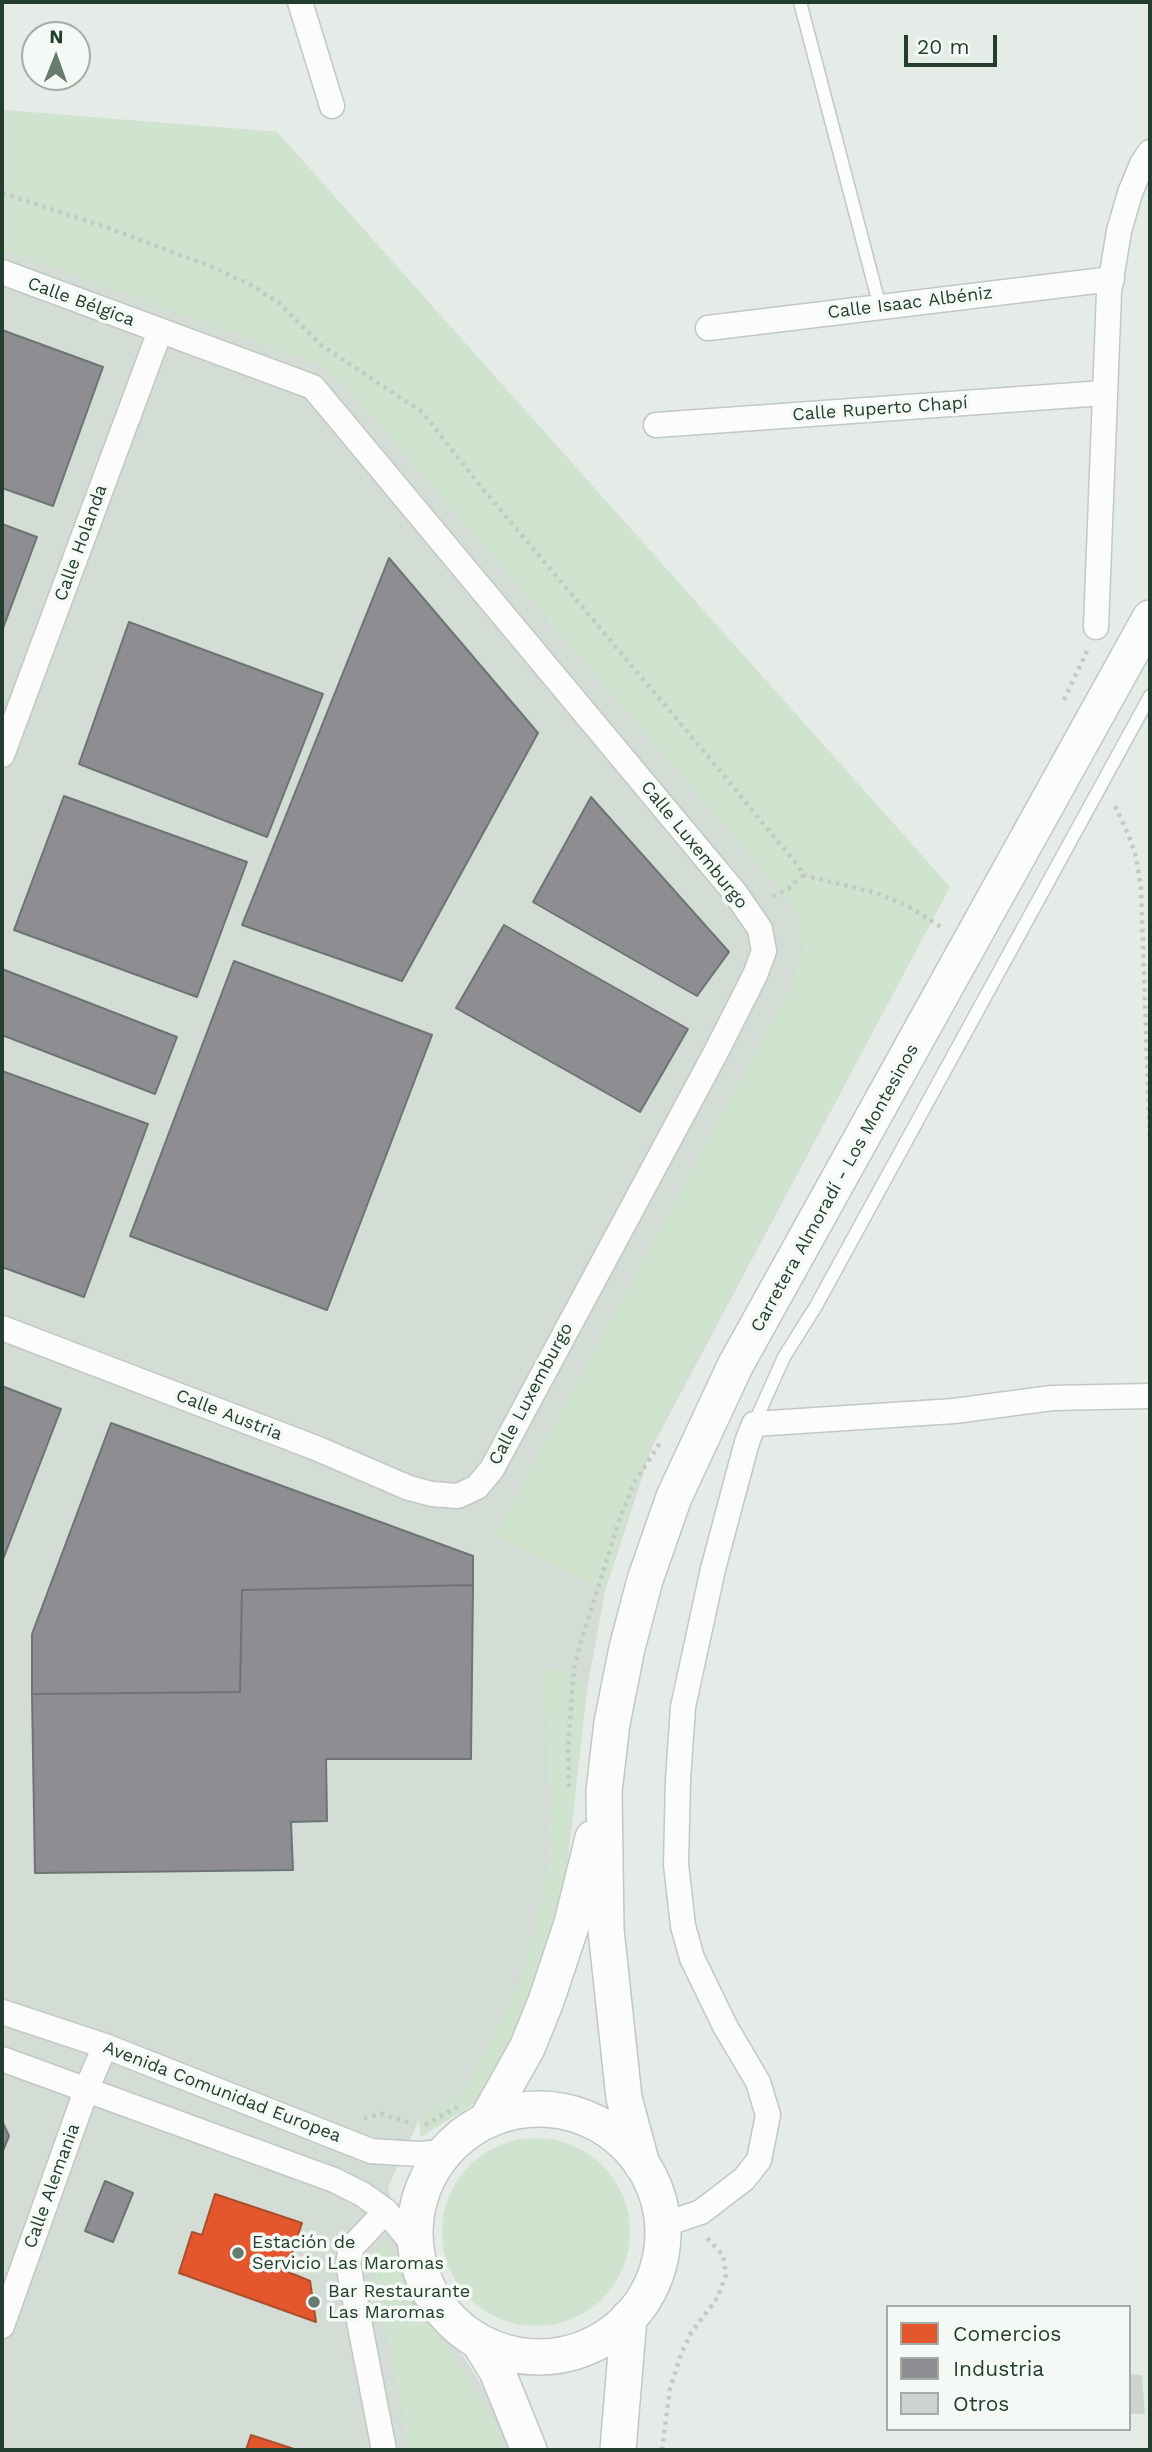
<!DOCTYPE html>
<meta charset="utf-8">
<style>
body{margin:0}
#map{position:relative;width:1152px;height:2452px;overflow:hidden;background:#e5ebe6;font-family:"Work Sans",sans-serif}
canvas{display:block}
.frame{position:absolute;inset:0;border:4px solid #233e2e;pointer-events:none}
.legend{position:absolute;left:886px;top:2305px;width:245px;height:126px;box-sizing:border-box;background:#f4f9f5;border:2px solid #a0aea5;margin:0;padding:9px 12px;list-style:none;font-size:21px;color:#233e2e}
.legend li{display:flex;align-items:center;gap:14px;height:35px}
.legend b{width:35px;border:2px solid #a0aea5}
.north{position:absolute;left:21px;top:21px;width:70px;height:70px;box-sizing:border-box;background:#f4f9f5;border:2px solid #a0aea5;border-radius:50%;rotate:1deg;font-size:19px;font-weight:700;line-height:28px;text-align:center;color:#233e2e}
.north::after{content:'';display:block;margin:auto;width:24px;height:32px;background:#677b6e;clip-path:polygon(50% 0,100% 100%,50% 72%,0 100%)}
.scale{position:absolute;left:904px;top:35px;width:93px;height:32px;box-sizing:border-box;border:4px solid #233e2e;border-top:0;padding-left:9px;font-size:21px;line-height:24px;white-space:nowrap;color:#233e2e;-webkit-text-stroke:5px #f4f9f5;paint-order:stroke}
</style>
<div id="map">
<canvas width="1152" height="2452"></canvas>
<div class="frame"></div>
<ul class="legend">
<li><b style="height:19px;background:#e4572e"></b>Comercios</li>
<li><b style="height:19px;background:#8d8d92"></b>Industria</li>
<li><b style="height:19px;background:#ced3cf"></b>Otros</li>
</ul>
<div class="north">N</div>
<div class="scale">20 m</div>
</div>
<script>
const g = document.querySelector('canvas').getContext('2d');
g.lineJoin = 'round';
function fillPath(path, color) { g.fillStyle = color; g.fill(path, 'evenodd'); }
const poly = rows => new Path2D(rows.map(r => 'M' + r).join(''));
function strokePath(path, color, width, dash) { g.strokeStyle = color; g.lineWidth = width; g.lineCap = dash ? 'butt' : 'round'; g.setLineDash(dash || []); g.stroke(path); }
function write(font, color, halo, rows, align = 'center') {
  g.font = font + ' "Work Sans",sans-serif'; g.lineWidth = 7; g.setLineDash([]); g.textBaseline = 'middle'; g.strokeStyle = halo; g.fillStyle = color; for (const [text, x, y, turn = 0] of rows) {
    g.save(); g.translate(x, y); g.rotate((+turn || 0) * Math.PI / 180); g.textAlign = isNaN(turn) ? turn : align; if (halo) g.strokeText(text, 0, 0); g.fillText(text, 0, 0); g.restore();
  }
}
const built = poly([
 [2,110,277,132,950,887,652,1447,605,1591,587,1689,566,1876,481,2099,421,2137,419,2120,388,2187,408,2268,500,2415,510,2450,2,2450]
]);
const green = poly([
 [2,110,277,132,950,887,650,1445,605,1591,494,1536,792,984,802,950,800,917,781,891,347,387,322,367,287,353,2,249],
 [552,1667,565,1669,587,1689,566,1876,555,1924,527,2014,481,2099,421,2137,420,2118,465,2089,491,2041,523,1973,548,1871,550,1823,544,1677],
 '442 2232a94 94 0 1 1 188 0a94 94 0 1 1-188 0Z',
 [387,2242,407,2285,494,2420,504,2450,408,2450,393,2361,368,2255]
]);
const shops = poly([
 [215,2194,302,2223,286,2271,310,2281,316,2322,179,2273,192,2232,202,2235,215,2194],
 [251,2435,297,2450,246,2450,251,2435]
]);
const industry = poly([
 [2,330,103,367,53,506,2,488,2,330],
 [2,524,37,537,2,631,2,524],
 [389,558,538,733,402,981,242,925,389,558],
 [129,622,323,694,267,837,79,764,129,622],
 [64,796,247,862,197,997,14,930,64,796],
 [591,797,729,952,697,996,533,902,591,797],
 [504,925,688,1029,640,1112,456,1008,504,925],
 [234,961,432,1035,327,1310,130,1236,234,961],
 [2,969,177,1037,155,1094,2,1035,2,969],
 [2,1071,148,1124,84,1297,2,1267,2,1071],
 [2,1386,61,1409,2,1562,2,1386],
 [111,1423,473,1556,473,1585,242,1590,240,1692,32,1694,32,1634,111,1423],
 [473,1585,471,1759,326,1759,327,1821,291,1822,293,1870,35,1873,32,1694,240,1692,242,1590,473,1585],
 [2,2121,9,2136,2,2153,2,2121],
 [105,2181,133,2193,113,2242,85,2231,105,2181]
]);
const building = poly([
 [1129,2375,1141,2376,1144,2413,1129,2413,1129,2375]
]);
const path = poly([
 [2,193,103,226,210,266,253,286,279,303,321,345,422,412,482,488,706,754,799,867,803,875,789,888,770,898],
 [1064,700,1087,651],
 [1115,806,1129,836,1136,857,1141,888,1150,1143],
 [803,875,876,893,908,906,941,927],
 [569,1787,568,1748,574,1668,580,1645,619,1521,634,1483,660,1443],
 [364,2118,381,2114,413,2124],
 [425,2125,457,2107],
 [381,2293,388,2297,409,2299,451,2332],
 [662,2450,670,2389,681,2354,691,2333,718,2297,726,2275,723,2255,707,2238]
]);
const service = poly([
 [800,2,880,307],
 [754,1424,784,1357,816,1306,1150,696]
]);
const minor = poly([
 [300,2,332,106],
 [2,272,313,387,736,894,760,929,764,951,755,975,715,1054,492,1469,477,1487,458,1496,432,1494,409,1488,316,1448,2,1328],
 [708,328,1112,279],
 [656,425,1104,393],
 [1096,627,1109,292,1119,231,1130,193,1142,164,1150,152],
 [2,755,160,331],
 [2,2012,105,2046,371,2151,418,2154,444,2152],
 [2,2059,334,2180,362,2194,386,2211,415,2247],
 [663,2225,701,2212,744,2179,759,2160,768,2115,758,2082,725,2026,692,1958,683,1926,676,1864,678,1780,683,1707,713,1569,747,1442,754,1424,954,1411,1052,1398,1150,1396],
 [2,2326,87,2088,105,2046],
 [384,2450,348,2264,351,2248,386,2211]
]);
const secondary = poly([
 '415 2233a124 124 0 1 1 248 0a124 124 0 1 1-248 0Z',
 [486,2121,527,2048,546,2001,572,1923,593,1838],
 [642,2165,624,2098,606,1930,604,1791,612,1723,627,1648,645,1580,674,1497,735,1366,1150,618],
 [479,2342,497,2371,529,2450],
 [618,2450,629,2317]
]);
const markers = [
 [238,2253,7,"#677b6e"],
 [314,2302,7,"#677b6e"]
];
const streetNames = [
 ["Calle Bélgica",81,302,20],
 ["Calle Isaac Albéniz",910,303,-7],
 ["Calle Ruperto Chapí",880,409,-4],
 ["Calle Holanda",81,543,-70],
 ["Calle Luxemburgo",694,845,51],
 ["Carretera Almoradí - Los Montesinos",835,1188,-61],
 ["Calle Luxemburgo",531,1394,-62],
 ["Calle Austria",229,1415,21],
 ["Avenida Comunidad Europea",222,2092,21],
 ["Calle Alemania",52,2186,-70]
];
const poiNames = [
 ["Estación de",252,2243],
 ["Servicio Las Maromas",252,2264],
 ["Bar Restaurante",328,2292],
 ["Las Maromas",328,2313]
];
fillPath(built, '#d3dcd5');
fillPath(green, '#d0e3cf');
fillPath(shops, '#e4572e');
strokePath(shops, '#aa502e', 2);
fillPath(industry, '#8d8d92');
strokePath(industry, '#6d7574', 2);
fillPath(building, '#ced3cf');
strokePath(building, '#ced4cf', 2);
strokePath(service, '#c2c8c3', 15);
strokePath(minor, '#c2c8c3', 27);
strokePath(secondary, '#c1c8c3', 38);
strokePath(path, '#c2cac4', 4.5, [3.5, 5]);
strokePath(service, '#fbfcfb', 12);
strokePath(minor, '#fbfcfb', 24);
strokePath(secondary, '#fbfcfb', 35);
for (const [x, y, r, color] of markers) { const dot = new Path2D(); dot.arc(x, y, r, 0, 2 * Math.PI); g.fillStyle = color; g.fill(dot); strokePath(dot, '#f4f9f5', 2.5); }
write('18px', '#233e2e', '#f4f9f5', streetNames);
write('18px', '#233e2e', '#f4f9f5', poiNames, 'left');
</script>
